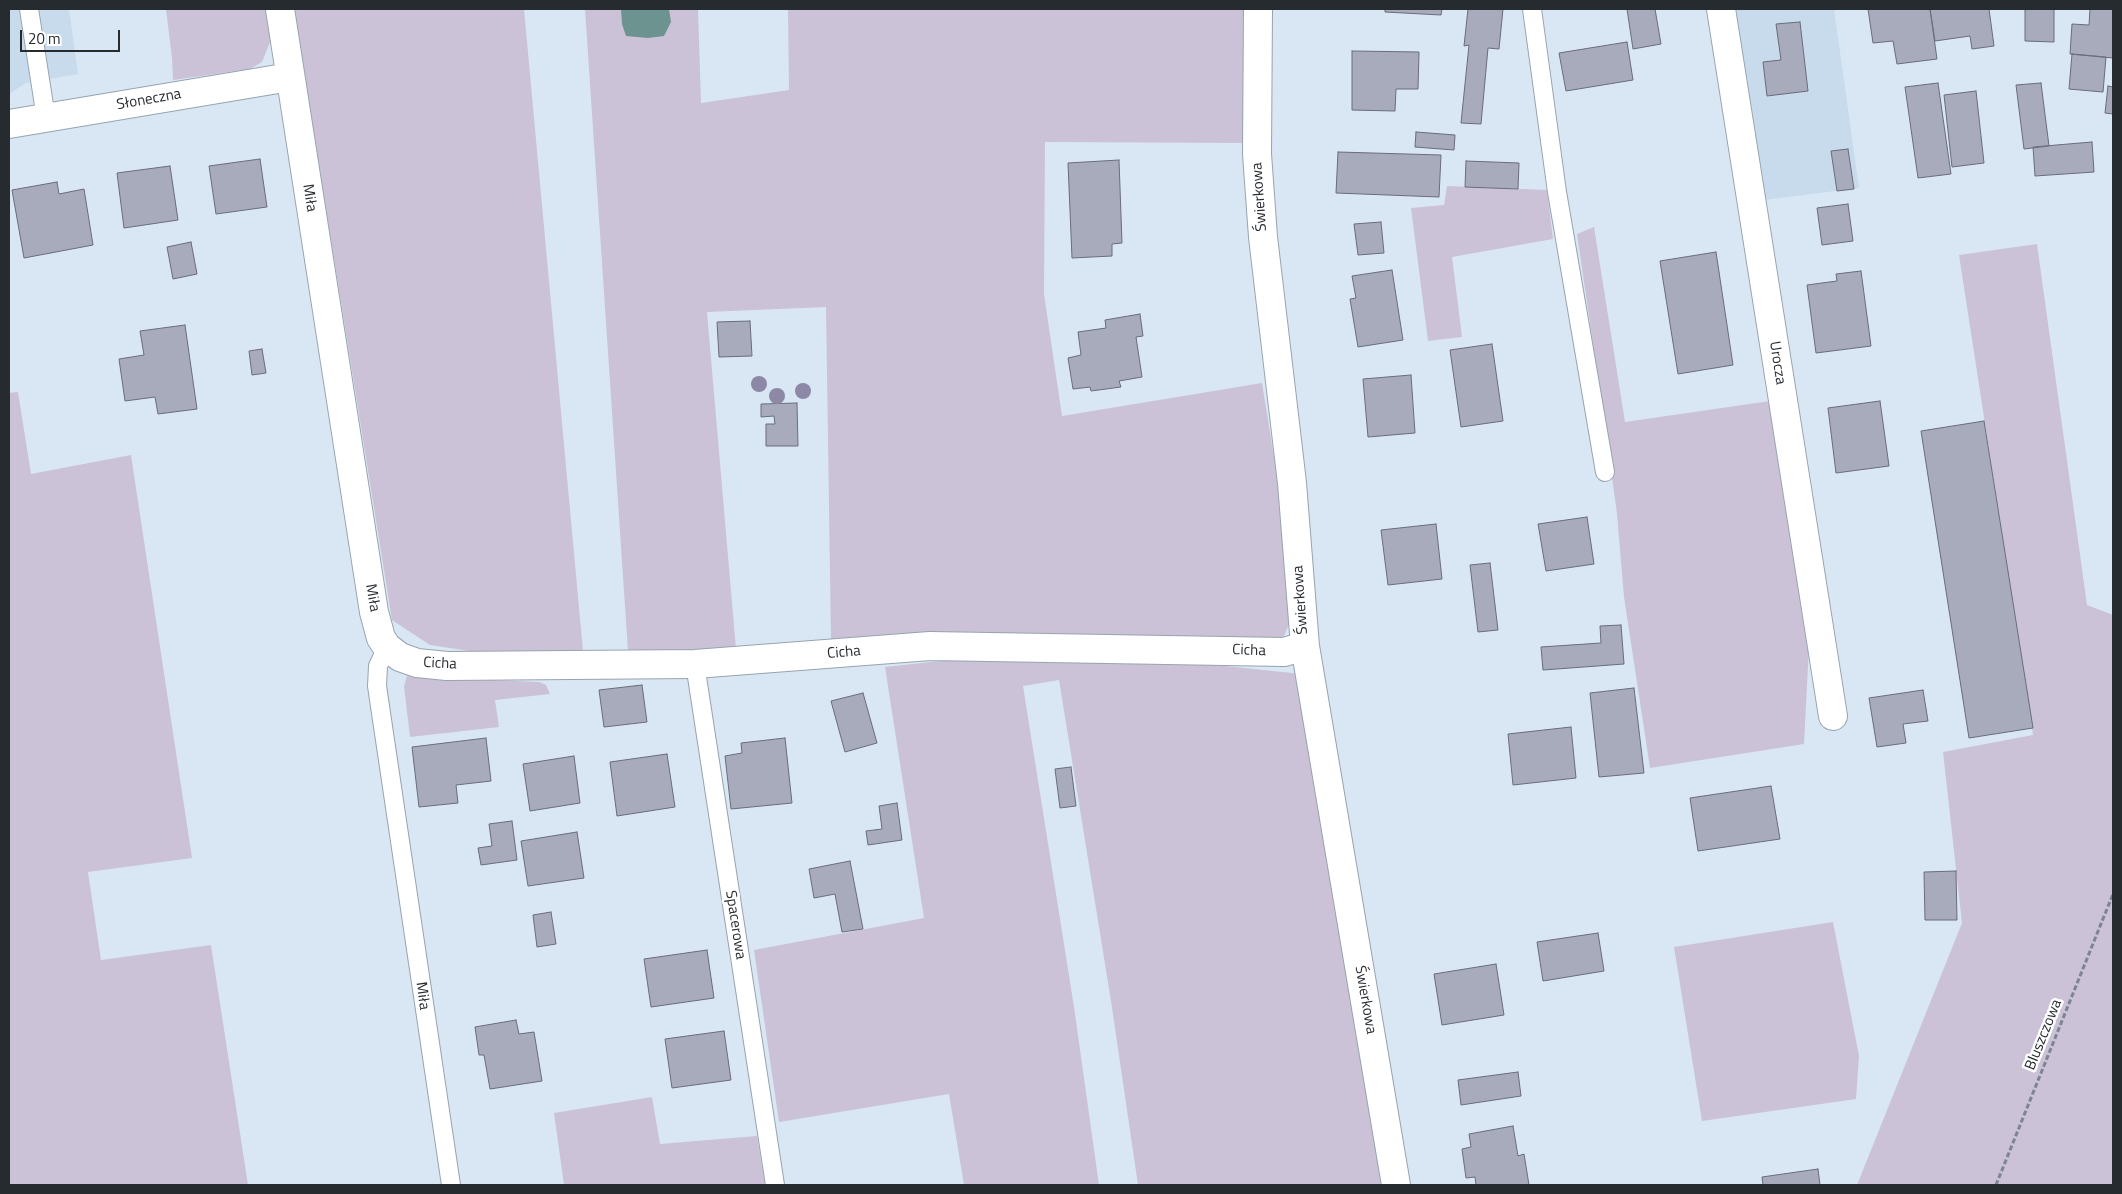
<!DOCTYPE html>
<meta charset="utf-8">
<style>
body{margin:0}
#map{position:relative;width:2122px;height:1194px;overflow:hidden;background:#d9e7f4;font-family:"Titillium Web",sans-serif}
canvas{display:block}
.frame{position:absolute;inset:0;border:10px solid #262b30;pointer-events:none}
.scale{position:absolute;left:20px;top:30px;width:100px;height:22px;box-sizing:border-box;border:2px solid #262b30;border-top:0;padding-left:6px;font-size:15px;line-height:18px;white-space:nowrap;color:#262b30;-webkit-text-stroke:4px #fff;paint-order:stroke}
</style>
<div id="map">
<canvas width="2122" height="1194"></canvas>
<div class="frame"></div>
<div class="scale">20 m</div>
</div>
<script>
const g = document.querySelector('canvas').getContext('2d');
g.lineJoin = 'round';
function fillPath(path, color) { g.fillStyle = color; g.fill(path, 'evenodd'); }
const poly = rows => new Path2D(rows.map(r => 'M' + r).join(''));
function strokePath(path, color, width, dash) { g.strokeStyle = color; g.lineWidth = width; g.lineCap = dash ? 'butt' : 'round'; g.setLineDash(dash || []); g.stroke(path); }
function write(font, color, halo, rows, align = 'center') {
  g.font = font + ' "Titillium Web",sans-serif'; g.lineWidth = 5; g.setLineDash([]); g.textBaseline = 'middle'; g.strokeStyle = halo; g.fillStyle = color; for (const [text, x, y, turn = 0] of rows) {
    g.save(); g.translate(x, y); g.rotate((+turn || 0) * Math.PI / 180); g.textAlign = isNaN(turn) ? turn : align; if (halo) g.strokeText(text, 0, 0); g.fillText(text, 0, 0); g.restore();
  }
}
const built = poly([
 [9,9,69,9,78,74,26,83,9,94],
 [1735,9,1834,9,1859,188,1764,200]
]);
const green = poly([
 [166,9,270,9,272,37,262,62,250,69,173,80,172,58],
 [294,9,524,9,583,651,476,652,430,645,392,620],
 [585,9,698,9,701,103,789,90,788,9,1245,9,1244,143,1045,142,1044,294,1062,416,1262,383,1282,507,1296,608,1281,643,926,633,831,641,826,307,707,312,736,649,628,651],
 [1447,186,1547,190,1553,239,1452,257,1462,337,1428,341,1411,208,1444,205],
 [1594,227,1625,422,1770,401,1809,646,1804,744,1650,768,1624,597,1617,514,1605,426,1577,234],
 [2037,244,2087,605,2113,615,2113,1185,1857,1185,1962,923,1943,752,2033,735,1959,255],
 [18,392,31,474,131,455,192,858,88,872,101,960,211,945,248,1185,9,1185,9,393],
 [949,660,1186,662,1302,674,1381,1185,1138,1185,1111,1001,1059,680,1023,686,1074,1007,1099,1185,964,1185,949,1094,779,1122,754,950,924,918,885,667],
 [407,676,539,682,546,685,550,694,495,700,499,727,410,737,404,686],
 [1833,922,1859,1056,1856,1099,1702,1121,1674,947],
 [652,1097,660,1144,757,1136,765,1185,564,1185,554,1113]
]);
const water = poly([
 [621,9,669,9,671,22,664,36,648,38,626,36,622,24]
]);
const building = poly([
 [1385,9,1442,9,1441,15,1385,12,1385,9],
 [1468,9,1503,9,1499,49,1488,48,1481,124,1461,123,1469,45,1464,46,1468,9],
 [1627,9,1655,9,1661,44,1633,49,1627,9],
 [1868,9,1930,9,1937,59,1897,64,1893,41,1873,43,1868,9],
 [1930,9,1989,9,1994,46,1972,49,1970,36,1935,41,1930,9],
 [2025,9,2054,9,2054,42,2025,41,2025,9],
 [2090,9,2113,9,2113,58,2070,54,2072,24,2089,25,2090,9],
 [1800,22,1808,91,1767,96,1763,62,1781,60,1776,24,1800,22],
 [1627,42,1633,80,1566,91,1559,53,1627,42],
 [1352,51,1419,52,1418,89,1396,89,1395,111,1352,110,1352,51],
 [2072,54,2106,57,2103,92,2069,89,2072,54],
 [1938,83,1951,174,1918,178,1905,87,1938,83],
 [2041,83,2049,146,2024,149,2016,85,2041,83],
 [2108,86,2113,87,2113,114,2105,113,2108,86],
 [1976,91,1984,163,1952,167,1944,95,1976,91],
 [1416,132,1455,135,1454,150,1415,147,1416,132],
 [2092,142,2094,172,2035,176,2033,147,2092,142],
 [1848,149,1854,189,1837,191,1831,151,1848,149],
 [1338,152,1441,155,1439,197,1336,193,1338,152],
 [260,159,267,207,216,214,209,166,260,159],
 [1119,160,1122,243,1112,244,1112,256,1072,258,1068,163,1119,160],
 [1466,161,1519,163,1518,189,1465,187,1466,161],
 [170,166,178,220,124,228,117,173,170,166],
 [57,182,59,194,84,189,93,245,24,258,12,190,57,182],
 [1848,204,1853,241,1822,245,1817,208,1848,204],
 [1381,222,1384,253,1358,255,1354,224,1381,222],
 [191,242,197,274,173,279,167,247,191,242],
 [1716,252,1733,365,1678,374,1660,261,1716,252],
 [1392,270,1403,340,1358,347,1350,299,1356,298,1352,276,1392,270],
 [1861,271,1871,346,1816,353,1807,285,1837,281,1836,274,1861,271],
 [1140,314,1143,336,1136,337,1142,377,1119,381,1121,387,1091,391,1090,387,1073,389,1068,358,1081,355,1078,332,1106,328,1105,320,1140,314],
 [750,321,752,356,719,357,717,322,750,321],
 [185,325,197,409,158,414,155,397,125,401,119,359,144,355,140,331,185,325],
 [1492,344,1503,421,1461,427,1450,350,1492,344],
 [262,349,266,373,252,375,249,351,262,349],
 [1411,375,1415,433,1368,437,1363,379,1411,375],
 [1880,401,1889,466,1836,473,1828,408,1880,401],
 [797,403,798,446,766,446,766,424,775,424,774,416,761,417,761,404,797,403],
 [1984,421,2033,728,1969,738,1921,431,1984,421],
 [1587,517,1594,564,1546,571,1538,524,1587,517],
 [1436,524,1442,579,1388,585,1381,530,1436,524],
 [1490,563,1498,630,1478,632,1470,565,1490,563],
 [1621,625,1624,664,1543,670,1541,647,1601,643,1600,626,1621,625],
 [642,685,647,722,604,727,599,690,642,685],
 [1634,688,1644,773,1599,777,1590,693,1634,688],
 [1923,690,1928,721,1903,724,1906,743,1877,747,1869,698,1923,690],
 [863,693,877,743,845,752,831,701,863,693],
 [1571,727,1576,778,1513,785,1508,734,1571,727],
 [486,738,491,781,456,785,458,803,419,807,412,747,486,738],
 [785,738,792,803,731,809,725,756,742,753,741,743,785,738],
 [667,754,675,807,617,816,610,762,667,754],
 [574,756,580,803,530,811,523,764,574,756],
 [1071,767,1076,806,1060,808,1055,769,1071,767],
 [1771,786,1780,839,1698,851,1690,798,1771,786],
 [897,803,902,840,868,845,866,831,882,829,879,806,897,803],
 [512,821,517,860,481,865,478,848,492,846,489,824,512,821],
 [577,832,584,878,528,886,521,841,577,832],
 [850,861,863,929,842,932,835,894,814,898,809,869,850,861],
 [1956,871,1957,920,1925,920,1924,872,1956,871],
 [551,912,556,944,537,947,533,915,551,912],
 [1598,933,1604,971,1543,981,1537,942,1598,933],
 [707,950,714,998,651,1007,644,959,707,950],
 [1496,964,1504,1015,1442,1025,1434,974,1496,964],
 [516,1020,519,1034,534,1032,542,1081,490,1089,484,1055,479,1055,475,1027,516,1020],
 [724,1031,731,1080,672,1088,665,1039,724,1031],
 [1518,1072,1521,1096,1461,1105,1458,1080,1518,1072],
 [1513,1126,1518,1156,1524,1154,1529,1185,1476,1185,1475,1177,1466,1178,1462,1149,1471,1147,1469,1134,1513,1126],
 [1818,1169,1820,1185,1763,1185,1762,1177,1818,1169]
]);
const path = poly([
 [1996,1185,2113,894]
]);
const lane = poly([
 [29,9,46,118],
 [1532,9,1557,192,1605,472],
 [387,647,378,666,377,686,451,1185],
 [695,664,775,1185]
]);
const street = poly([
 [280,9,374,612,381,638,387,647,400,657,417,663,447,666,695,664,930,646,1284,652,1305,646],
 [1258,9,1257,154,1263,237,1292,483,1305,646,1396,1185],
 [1721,9,1833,716],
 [9,124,290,77]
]);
const trees = [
 [759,384],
 [803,391],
 [777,396]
];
const streetNames = [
 ["Słoneczna",149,100,-10],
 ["Świerkowa",1260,197,-94],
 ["Miła",309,198,81],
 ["Urocza",1777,363,81],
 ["Miła",372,598,80],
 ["Świerkowa",1301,600,-94],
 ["Cicha",1249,651,2],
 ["Cicha",844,653,-5],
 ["Cicha",440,664,3],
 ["Spacerowa",735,925,81],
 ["Miła",422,996,82],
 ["Świerkowa",1365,1000,80],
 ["Bluszczowa",2044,1035,-68]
];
fillPath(built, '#c7dbed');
fillPath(green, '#cbc2d8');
fillPath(water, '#6c938f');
fillPath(building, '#a8abbb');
strokePath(building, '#696c7a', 1);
strokePath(lane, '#97a4af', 20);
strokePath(street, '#97a4af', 30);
strokePath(path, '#7d868f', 3, [5, 2.5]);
strokePath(lane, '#fff', 18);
strokePath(street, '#fff', 28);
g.fillStyle = '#8c88a5';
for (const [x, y] of trees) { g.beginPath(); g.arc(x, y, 8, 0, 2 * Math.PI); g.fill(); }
write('15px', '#262b30', '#fff', streetNames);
</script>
